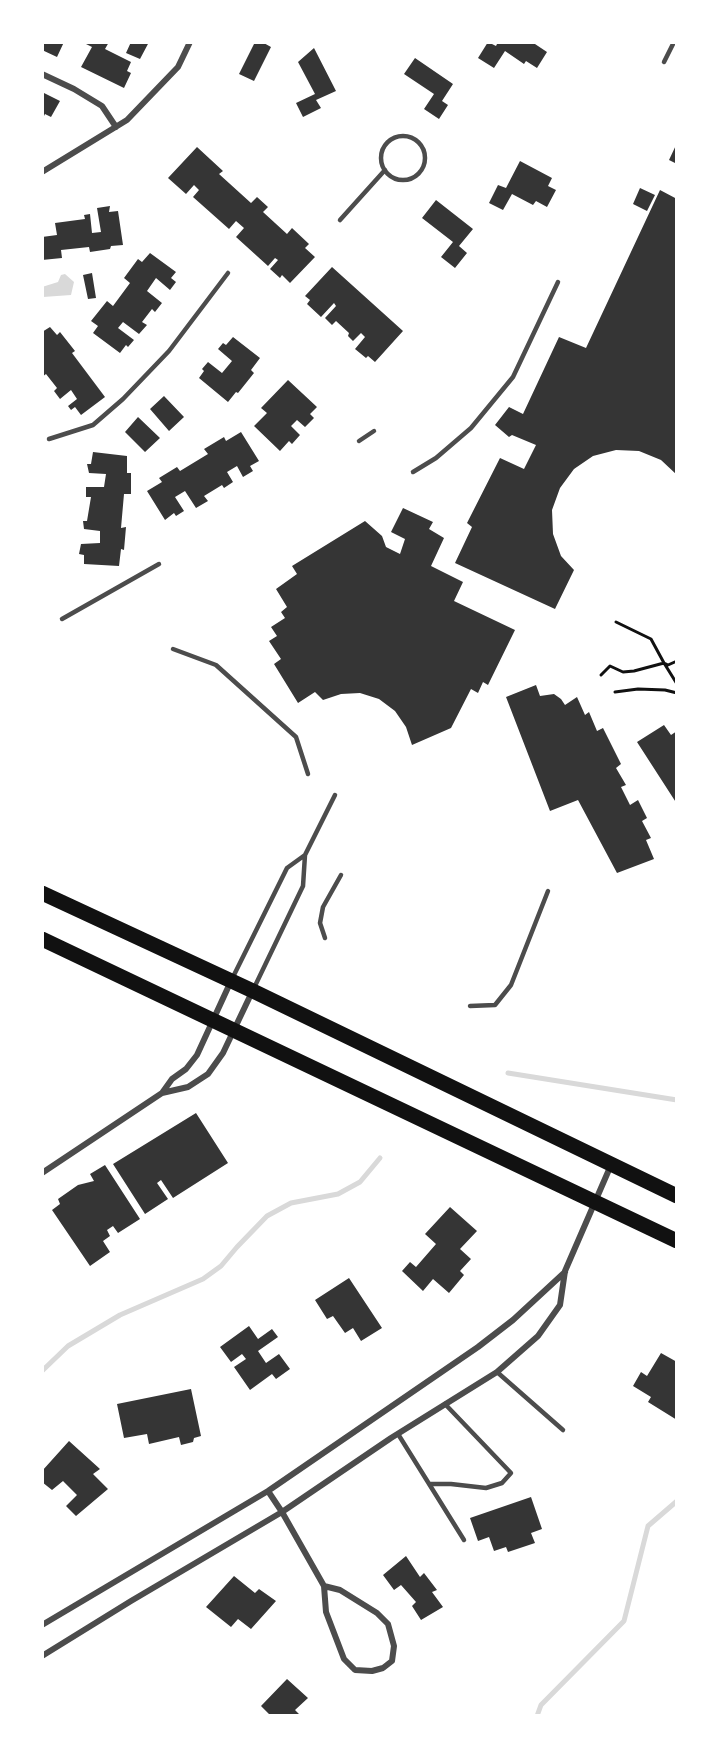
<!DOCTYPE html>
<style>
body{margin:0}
#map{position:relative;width:719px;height:1758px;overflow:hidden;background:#fff;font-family:"IBM Plex Sans",sans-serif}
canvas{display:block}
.frame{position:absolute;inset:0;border:44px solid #fff;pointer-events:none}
</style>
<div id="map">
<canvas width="719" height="1758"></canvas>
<div class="frame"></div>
</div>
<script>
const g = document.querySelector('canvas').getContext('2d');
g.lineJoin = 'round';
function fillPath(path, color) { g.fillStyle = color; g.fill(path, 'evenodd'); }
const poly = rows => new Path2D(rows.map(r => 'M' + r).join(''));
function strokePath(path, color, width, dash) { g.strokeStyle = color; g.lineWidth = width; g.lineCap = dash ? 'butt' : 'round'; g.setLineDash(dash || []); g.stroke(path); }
const water = poly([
 [65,274,74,282,71,295,43,297,42,287,58,282,61,275]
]);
const stream = poly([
 [508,1073,677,1100],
 [42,1371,68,1346,120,1315,203,1279,221,1266,237,1247,267,1216,291,1203,338,1194,360,1182,380,1158],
 [537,1716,541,1705,624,1621,648,1526,677,1501]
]);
const building = poly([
 [42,42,64,42,57,57,42,50],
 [82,42,109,42,105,49,131,62,127,71,131,73,124,88,81,67,92,47],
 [131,42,149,42,140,59,126,53],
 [255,42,262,42,271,47,254,81,239,74],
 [488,42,496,46,498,42,532,42,547,52,537,68,526,61,524,64,505,51,494,68,478,58],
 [314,48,336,91,316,100,321,108,303,117,296,103,315,94,298,62],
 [415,58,453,84,442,101,448,105,439,119,424,109,434,94,404,74],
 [42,92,60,101,51,117,45,114,42,120],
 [677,143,677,164,669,160],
 [197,147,223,171,219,174,251,203,257,197,268,207,263,212,287,234,292,228,309,244,305,248,315,257,290,283,282,275,280,278,270,269,278,260,275,258,268,266,236,237,244,228,236,221,229,229,193,197,199,190,194,185,186,194,168,178],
 [520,161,552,178,548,186,556,190,547,207,536,201,533,205,512,194,503,210,489,203,498,185,506,188],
 [640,188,655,195,647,211,633,204],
 [660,190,677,199,677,475,661,460,639,451,616,450,593,456,574,469,560,488,552,510,553,534,561,556,574,570,555,609,455,563,472,527,467,523,500,458,524,469,536,445,512,435,509,437,495,425,509,407,523,414,559,337,586,348],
 [436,200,473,229,459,246,467,253,455,268,441,257,453,242,422,218],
 [110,206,109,212,118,211,123,245,111,246,110,249,90,252,89,247,61,250,62,258,42,260,42,237,57,235,55,223,85,219,84,215,90,214,92,233,101,232,97,208],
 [150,253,176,272,171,278,176,282,170,290,156,278,147,291,162,303,155,312,152,309,142,322,147,325,139,334,123,322,118,328,134,340,128,347,126,345,120,353,93,333,98,326,91,321,107,301,113,306,130,283,124,278,138,259,142,262],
 [332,267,403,331,375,362,368,356,366,358,355,349,365,337,361,333,353,341,348,336,349,333,336,321,332,325,325,318,336,306,334,303,321,317,307,304,310,300,305,296],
 [92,273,96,298,88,299,83,275],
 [50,327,57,335,60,332,75,351,72,353,105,397,81,415,75,407,71,410,68,406,77,399,71,390,60,399,54,391,57,388,46,374,42,377,42,332],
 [233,337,260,358,251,370,254,373,238,393,236,392,228,402,199,378,204,371,202,369,208,362,222,373,232,361,218,349,223,343,226,345],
 [288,380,317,407,310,414,314,418,305,427,297,420,291,426,300,435,292,444,289,441,280,451,254,426,267,413,261,408],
 [164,396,184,417,169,431,150,409],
 [138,417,160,438,145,452,125,432],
 [241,432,259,461,250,466,253,471,243,477,237,466,227,472,233,482,224,488,222,485,204,496,208,501,196,508,185,491,175,497,184,511,176,516,174,513,165,520,147,491,162,482,159,478,177,467,180,471,208,454,204,449,224,437,226,441],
 [93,452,127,456,127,473,131,473,131,494,124,494,121,528,126,527,124,550,121,549,119,566,84,564,84,555,79,554,81,544,100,543,100,531,84,529,83,521,87,521,91,497,86,497,86,487,104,487,106,474,89,473,87,464,91,464],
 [403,508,433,522,429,529,444,538,431,566,463,582,454,601,515,630,488,685,483,682,478,693,471,689,451,728,412,745,406,727,395,711,379,699,360,693,341,694,323,700,315,692,298,703,274,664,281,659,269,641,277,636,271,627,285,618,281,612,287,607,276,589,297,574,292,566,365,521,382,536,386,547,400,554,405,539,391,532],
 [536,685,540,696,554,694,561,699,565,705,577,697,585,715,589,712,597,731,603,728,621,764,616,768,626,785,621,787,630,805,638,800,647,818,642,821,651,838,646,840,654,859,617,873,578,800,550,811,506,697],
 [664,725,671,735,677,731,677,804,637,742],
 [196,1113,228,1163,173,1198,161,1180,157,1183,168,1199,145,1214,113,1164],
 [105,1165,140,1219,118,1233,113,1226,107,1230,110,1236,103,1241,110,1252,90,1266,52,1210,60,1204,58,1199,78,1185,94,1181,90,1174],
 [450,1207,477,1231,460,1249,471,1259,460,1271,464,1275,449,1293,433,1279,423,1291,402,1271,410,1262,416,1267,436,1244,425,1234],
 [349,1278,382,1328,361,1341,353,1328,345,1333,333,1316,327,1319,315,1300],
 [249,1326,258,1339,272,1329,278,1337,258,1351,266,1363,279,1354,290,1369,276,1379,272,1374,250,1390,234,1367,246,1359,242,1354,231,1362,220,1347],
 [661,1353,677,1362,677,1420,648,1402,651,1397,633,1386,641,1372,647,1376],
 [191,1389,201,1436,194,1438,193,1442,181,1445,179,1437,149,1444,147,1434,124,1438,117,1404],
 [69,1441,100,1469,93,1474,108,1489,76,1516,66,1506,77,1495,63,1481,52,1490,42,1482,42,1471],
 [531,1497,542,1529,531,1533,535,1543,508,1552,506,1547,494,1551,489,1537,478,1541,470,1518],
 [406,1556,420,1577,424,1573,437,1590,432,1592,443,1607,421,1620,412,1606,416,1602,401,1585,394,1590,383,1575],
 [234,1576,255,1593,259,1589,276,1601,251,1629,238,1619,231,1627,206,1607],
 [287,1679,308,1698,295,1710,301,1716,271,1716,261,1706]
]);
const path = poly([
 [616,622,651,639,664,663,668,665,677,661],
 [601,675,610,666,623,672,634,671,664,663,677,684],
 [615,692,638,689,665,690,677,693]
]);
const service = poly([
 [664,62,674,42],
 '381 158a22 22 0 1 1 44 0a22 22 0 1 1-44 0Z',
 [340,220,385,170],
 [49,439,93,425,123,399,169,351,228,273],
 [359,441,374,431],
 [413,472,436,458,471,428,513,377,558,282],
 [62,619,159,564],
 [173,649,216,665,296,737,308,774],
 [305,855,335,795],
 [325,938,320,923,323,907,341,875],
 [232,979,287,868,305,855,303,886,254,988],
 [470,1006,495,1005,511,985,548,891],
 [497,1372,563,1430],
 [398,1434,464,1540],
 [429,1484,451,1484,486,1488,502,1483,511,1473,445,1404]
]);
const minor = poly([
 [42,74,74,89,102,106,116,127],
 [42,172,127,120,178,67,190,42],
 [231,981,197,1055,186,1069,172,1079,162,1093,188,1087,208,1074,223,1053,252,992],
 [42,1173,162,1093],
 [268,1491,282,1512,324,1586,326,1612,344,1659,355,1670,372,1671,383,1668,392,1661,394,1646,388,1624,377,1613,340,1590,324,1586],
 [42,1625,268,1491,478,1347,513,1320,565,1272],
 [42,1656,131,1601,282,1512,391,1438,497,1372,538,1336,560,1305,565,1271,611,1165]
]);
const primary = poly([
 [42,893,253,991,677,1196],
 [42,939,677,1241]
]);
fillPath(water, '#d9d9d9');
strokePath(stream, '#d9d9d9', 5);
fillPath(building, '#353535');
strokePath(path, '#111', 3);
strokePath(service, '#4c4c4c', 4.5);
strokePath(minor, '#4c4c4c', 6);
strokePath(primary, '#111', 15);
</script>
